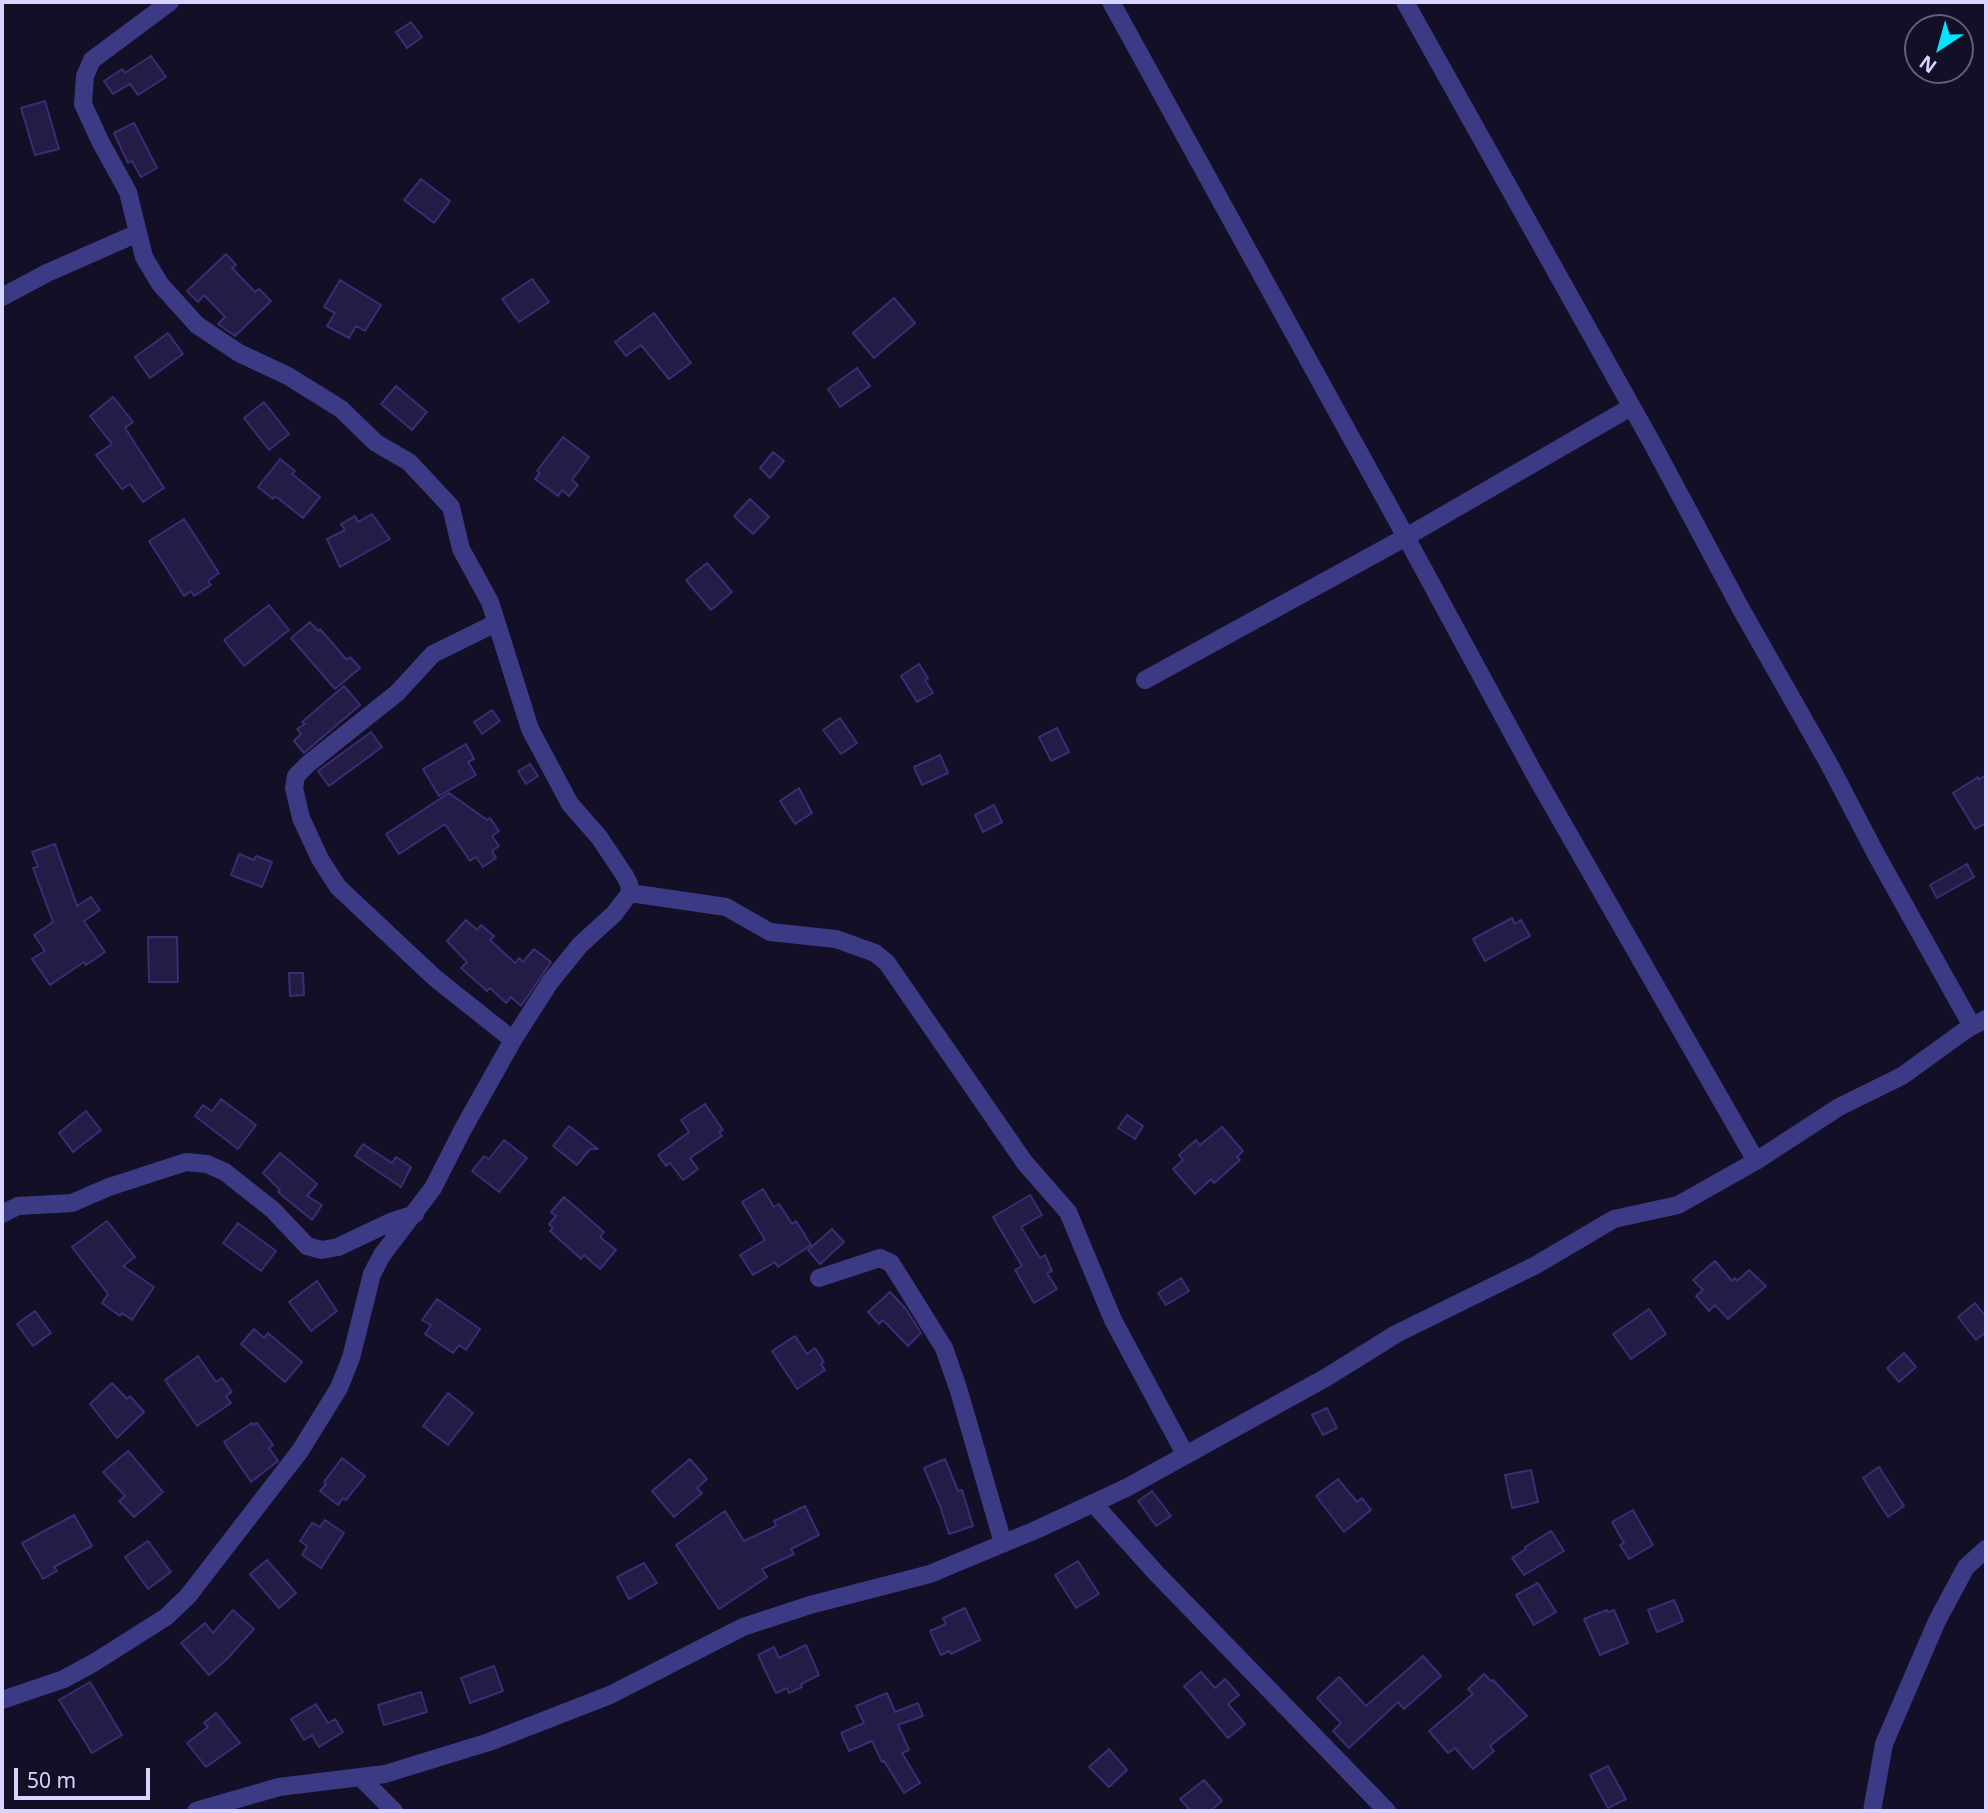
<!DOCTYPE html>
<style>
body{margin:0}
#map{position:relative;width:1988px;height:1813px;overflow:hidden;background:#130f26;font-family:"Noto Sans",sans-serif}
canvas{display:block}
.frame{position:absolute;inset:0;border:4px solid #d9d4ff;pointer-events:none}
.north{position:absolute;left:1904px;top:14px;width:70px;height:70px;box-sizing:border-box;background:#130f26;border:2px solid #625e7d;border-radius:50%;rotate:216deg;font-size:19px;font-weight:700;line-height:28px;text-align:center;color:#d9d4ff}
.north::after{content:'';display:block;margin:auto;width:24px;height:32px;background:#00e5ff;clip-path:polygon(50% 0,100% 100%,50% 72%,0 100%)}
.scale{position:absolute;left:14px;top:1768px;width:136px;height:32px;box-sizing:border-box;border:4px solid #d9d4ff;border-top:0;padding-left:9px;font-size:21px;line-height:24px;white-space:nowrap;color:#d9d4ff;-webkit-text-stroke:5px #130f26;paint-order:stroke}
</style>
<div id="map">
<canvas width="1988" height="1813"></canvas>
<div class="frame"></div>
<div class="north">N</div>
<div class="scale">50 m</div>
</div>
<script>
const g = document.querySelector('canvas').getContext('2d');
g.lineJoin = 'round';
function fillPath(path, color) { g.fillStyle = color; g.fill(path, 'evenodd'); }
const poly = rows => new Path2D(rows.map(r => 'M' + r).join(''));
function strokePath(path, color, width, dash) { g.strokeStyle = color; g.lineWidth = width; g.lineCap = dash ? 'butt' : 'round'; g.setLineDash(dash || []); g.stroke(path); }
const building = poly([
 [411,22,422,37,407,48,396,32,411,22],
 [151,56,166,77,138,95,130,84,113,94,104,81,122,69,125,73,151,56],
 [45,101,59,149,35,155,21,108,45,101],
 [134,123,157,168,141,177,132,161,128,163,114,133,134,123],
 [421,179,450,201,434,223,404,200,421,179],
 [226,254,236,265,232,268,255,292,259,289,271,301,235,336,218,324,225,317,204,295,198,302,187,291,226,254],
 [532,279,549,302,519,322,502,299,532,279],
 [340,280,381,305,365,331,356,326,349,338,327,326,335,313,324,307,340,280],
 [894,298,915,323,874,358,853,333,894,298],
 [654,313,691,363,669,379,641,345,626,356,615,342,654,313],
 [168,333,183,354,150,378,135,357,168,333],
 [857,368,870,386,840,407,828,389,857,368],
 [396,386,427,412,412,430,381,404,396,386],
 [113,397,133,422,125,428,164,488,143,502,130,484,122,489,96,455,112,444,90,416,113,397],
 [264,402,289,434,269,450,244,418,264,402],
 [563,437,589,457,572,480,578,485,569,496,562,490,558,496,535,479,540,473,537,471,563,437],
 [773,452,784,461,770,478,760,468,773,452],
 [280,459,295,471,292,474,320,497,303,518,275,496,273,499,258,487,280,459],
 [750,499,769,517,753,534,734,516,750,499],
 [372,514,390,539,340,567,327,539,345,530,341,524,355,516,358,522,372,514],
 [184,519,219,573,208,581,211,585,194,596,191,591,184,596,149,541,184,519],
 [707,563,732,592,711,610,686,580,707,563],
 [269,605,289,630,244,666,224,640,269,605],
 [310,622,318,631,320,629,347,660,350,657,360,668,335,689,291,638,310,622],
 [919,664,928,678,925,680,933,693,917,702,901,676,919,664],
 [344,686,360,705,304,753,294,741,301,734,297,729,305,724,302,722,344,686],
 [492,710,500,721,482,734,474,722,492,710],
 [840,718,857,743,841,754,823,730,840,718],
 [1057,728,1069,752,1051,761,1039,737,1057,728],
 [371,732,382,747,329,786,318,771,371,732],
 [466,744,474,759,468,762,476,775,439,796,423,769,466,744],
 [940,755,948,773,922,785,914,767,940,755],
 [530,764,538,776,526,784,518,771,530,764],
 [1986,775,1986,823,1975,829,1953,793,1978,777,1979,780,1986,775],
 [799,788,812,813,795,824,780,801,799,788],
 [449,793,487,820,490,818,499,831,492,836,499,846,492,851,496,858,483,867,476,857,470,861,445,824,399,854,386,834,449,793],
 [994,805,1002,822,983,832,975,815,994,805],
 [55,844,77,906,91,897,100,910,84,921,105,952,86,965,84,962,50,985,32,959,45,951,34,935,53,922,33,868,38,867,32,852,55,844],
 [239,854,254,860,256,856,272,862,262,887,231,875,239,854],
 [1967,864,1974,877,1937,898,1930,885,1967,864],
 [1512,918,1515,924,1521,920,1530,936,1485,961,1473,939,1512,918],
 [466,920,477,930,481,925,494,936,490,940,515,963,519,958,523,962,534,949,551,962,521,1006,511,997,506,1003,490,988,487,991,461,968,467,962,447,941,466,920],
 [148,937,177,937,178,982,149,982,148,937],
 [289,973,303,973,304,995,290,996,289,973],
 [221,1099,256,1125,238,1149,195,1116,203,1105,212,1111,221,1099],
 [705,1104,723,1130,719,1132,722,1136,690,1158,698,1169,683,1180,670,1163,666,1166,658,1155,689,1132,681,1120,705,1104],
 [86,1111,101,1130,73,1152,59,1133,86,1111],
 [1127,1115,1143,1126,1135,1139,1118,1128,1127,1115],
 [569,1126,598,1149,590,1149,577,1165,553,1146,569,1126],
 [1222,1127,1243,1151,1237,1157,1240,1160,1214,1183,1211,1179,1195,1194,1173,1169,1183,1160,1179,1155,1196,1140,1200,1145,1222,1127],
 [504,1140,527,1158,499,1192,472,1171,484,1156,489,1159,504,1140],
 [363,1144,392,1163,396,1157,411,1167,401,1187,355,1156,363,1144],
 [280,1153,317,1184,307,1196,322,1205,312,1220,278,1192,280,1190,263,1173,280,1153],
 [763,1189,774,1207,779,1204,792,1224,796,1221,811,1245,778,1267,775,1262,753,1275,740,1255,765,1240,742,1202,763,1189],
 [1030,1195,1042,1215,1021,1227,1040,1258,1045,1255,1052,1271,1047,1273,1057,1289,1034,1303,1015,1270,1022,1266,993,1217,1030,1195],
 [564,1197,604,1232,600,1237,616,1250,600,1269,584,1255,581,1259,550,1231,553,1228,549,1224,556,1216,551,1212,564,1197],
 [107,1221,135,1257,123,1266,154,1287,132,1320,122,1313,120,1316,102,1303,108,1294,72,1247,107,1221],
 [238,1223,276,1251,261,1271,223,1243,238,1223],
 [832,1229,844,1242,820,1264,808,1250,832,1229],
 [1715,1261,1732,1281,1735,1278,1737,1281,1749,1270,1766,1286,1728,1319,1715,1305,1709,1311,1696,1296,1703,1290,1693,1280,1715,1261],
 [1181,1278,1189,1291,1166,1305,1158,1293,1181,1278],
 [317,1281,337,1311,311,1331,289,1302,317,1281],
 [890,1292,906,1309,921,1333,908,1346,883,1320,879,1324,868,1312,890,1292],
 [437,1299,480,1329,466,1350,459,1345,453,1353,425,1334,431,1325,422,1320,437,1299],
 [1975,1303,1986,1317,1986,1332,1976,1340,1958,1317,1975,1303],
 [1649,1309,1666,1334,1631,1359,1613,1334,1649,1309],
 [35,1311,51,1333,33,1346,17,1324,35,1311],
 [254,1329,264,1338,268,1333,302,1362,285,1382,241,1344,254,1329],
 [795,1336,807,1354,815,1348,824,1362,821,1364,825,1370,797,1389,772,1351,795,1336],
 [1904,1353,1916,1367,1899,1382,1887,1368,1904,1353],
 [198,1356,216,1382,222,1378,232,1392,226,1396,231,1403,197,1426,165,1380,198,1356],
 [112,1383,127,1399,130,1396,144,1412,117,1438,90,1404,112,1383],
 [448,1393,473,1413,448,1445,423,1426,448,1393],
 [1327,1408,1337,1428,1323,1435,1312,1415,1327,1408],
 [252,1423,253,1425,257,1423,273,1445,269,1448,278,1461,251,1482,224,1442,252,1423],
 [128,1451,163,1492,134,1517,119,1501,125,1496,103,1472,128,1451],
 [342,1458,365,1476,346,1500,343,1498,338,1505,320,1491,326,1484,324,1482,342,1458],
 [690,1459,707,1479,697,1488,702,1493,674,1517,652,1491,690,1459],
 [945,1459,958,1491,962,1490,973,1526,949,1534,940,1506,924,1468,945,1459],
 [1879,1467,1904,1506,1888,1517,1863,1478,1879,1467],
 [1531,1470,1538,1502,1512,1508,1505,1475,1531,1470],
 [1338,1479,1357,1502,1362,1498,1371,1510,1344,1532,1316,1496,1338,1479],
 [1152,1491,1171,1516,1156,1526,1138,1501,1152,1491],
 [805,1506,819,1535,791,1549,794,1554,762,1569,767,1577,719,1609,676,1545,725,1511,744,1541,776,1526,774,1521,805,1506],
 [1633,1510,1653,1545,1629,1559,1620,1545,1624,1543,1612,1522,1633,1510],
 [74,1515,92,1546,54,1567,57,1571,43,1579,22,1543,74,1515],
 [325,1520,344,1533,321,1568,302,1555,307,1546,300,1541,312,1523,320,1527,325,1520],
 [1551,1531,1564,1551,1524,1575,1512,1558,1526,1549,1525,1547,1551,1531],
 [148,1541,171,1572,148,1589,125,1557,148,1541],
 [267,1560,296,1593,279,1608,250,1574,267,1560],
 [1078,1561,1099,1594,1076,1608,1055,1575,1078,1561],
 [644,1563,657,1583,629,1599,617,1577,644,1563],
 [1538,1583,1556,1612,1534,1625,1516,1595,1538,1583],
 [1674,1600,1683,1621,1657,1632,1648,1610,1674,1600],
 [965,1608,980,1640,951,1654,949,1651,941,1655,930,1631,946,1624,943,1618,965,1608],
 [233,1610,254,1629,227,1659,209,1675,181,1643,205,1623,213,1633,233,1610],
 [1607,1610,1608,1612,1614,1610,1628,1643,1600,1655,1584,1619,1607,1610],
 [806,1645,819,1675,801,1684,802,1687,789,1693,787,1688,776,1693,758,1655,774,1647,779,1658,806,1645],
 [1423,1656,1441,1676,1404,1709,1398,1702,1349,1748,1333,1731,1341,1723,1317,1698,1339,1677,1366,1706,1423,1656],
 [494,1666,503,1691,470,1703,461,1678,494,1666],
 [1201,1672,1215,1688,1225,1679,1239,1695,1228,1704,1245,1724,1228,1738,1184,1686,1201,1672],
 [1484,1674,1491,1681,1493,1680,1527,1716,1490,1746,1494,1751,1473,1769,1455,1748,1448,1753,1429,1731,1473,1694,1468,1689,1484,1674],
 [90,1682,122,1735,92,1753,59,1700,90,1682],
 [421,1692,427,1712,384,1725,378,1705,421,1692],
 [887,1693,895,1712,918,1703,923,1716,898,1725,909,1750,902,1753,920,1783,904,1793,884,1761,882,1762,872,1741,849,1751,841,1733,864,1723,856,1706,887,1693],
 [316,1704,328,1723,335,1719,343,1732,319,1747,312,1735,304,1740,291,1719,316,1704],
 [216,1713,240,1743,206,1767,187,1743,208,1727,204,1723,216,1713],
 [1109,1749,1127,1770,1109,1787,1089,1767,1109,1749],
 [1608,1766,1626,1799,1608,1808,1590,1775,1608,1766],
 [1204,1780,1222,1801,1210,1811,1191,1811,1180,1799,1204,1780]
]);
const minor = poly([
 [1111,2,1406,537,1535,775,1756,1161],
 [1405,2,1652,443,1741,609,1829,764,1877,856,1972,1026],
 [2,297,47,273,138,233],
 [496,623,433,654,397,693,308,764,296,776,294,788,301,818,320,859,338,887,435,978,513,1040],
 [1145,680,1406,537,1631,407],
 [630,893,726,907,770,932,836,939,875,953,887,963,1025,1163,1068,1212,1113,1320,1185,1454],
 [2,1214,18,1206,72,1203,109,1187,186,1162,207,1164,225,1172,273,1210,307,1246,322,1250,338,1247,393,1221,415,1214],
 [819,1278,880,1258,891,1263,944,1348,958,1388,1003,1543],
 [1093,1503,1156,1573,1387,1811],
 [2,1700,64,1679,95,1662,166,1617,188,1596,300,1451,339,1388,351,1358,372,1274,382,1255,433,1188,463,1129,513,1040,550,982,580,945,614,914,630,893,629,884,625,876,599,837,570,804,530,729,490,602,461,549,451,507,409,462,376,443,341,409,288,376,239,353,197,325,160,284,144,257,128,192,100,141,83,104,85,76,92,60,170,2],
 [361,1778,394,1811],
 [196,1811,279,1787,385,1774,489,1742,610,1695,743,1627,810,1605,930,1574,1038,1529,1128,1487,1327,1377,1396,1334,1536,1265,1614,1219,1678,1205,1756,1161,1839,1107,1902,1076,1967,1029,1986,1019],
 [1872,1811,1884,1744,1937,1621,1966,1567,1986,1549]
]);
fillPath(building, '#241b47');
strokePath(building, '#3b2d73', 2);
strokePath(minor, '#3d3a85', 18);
</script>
